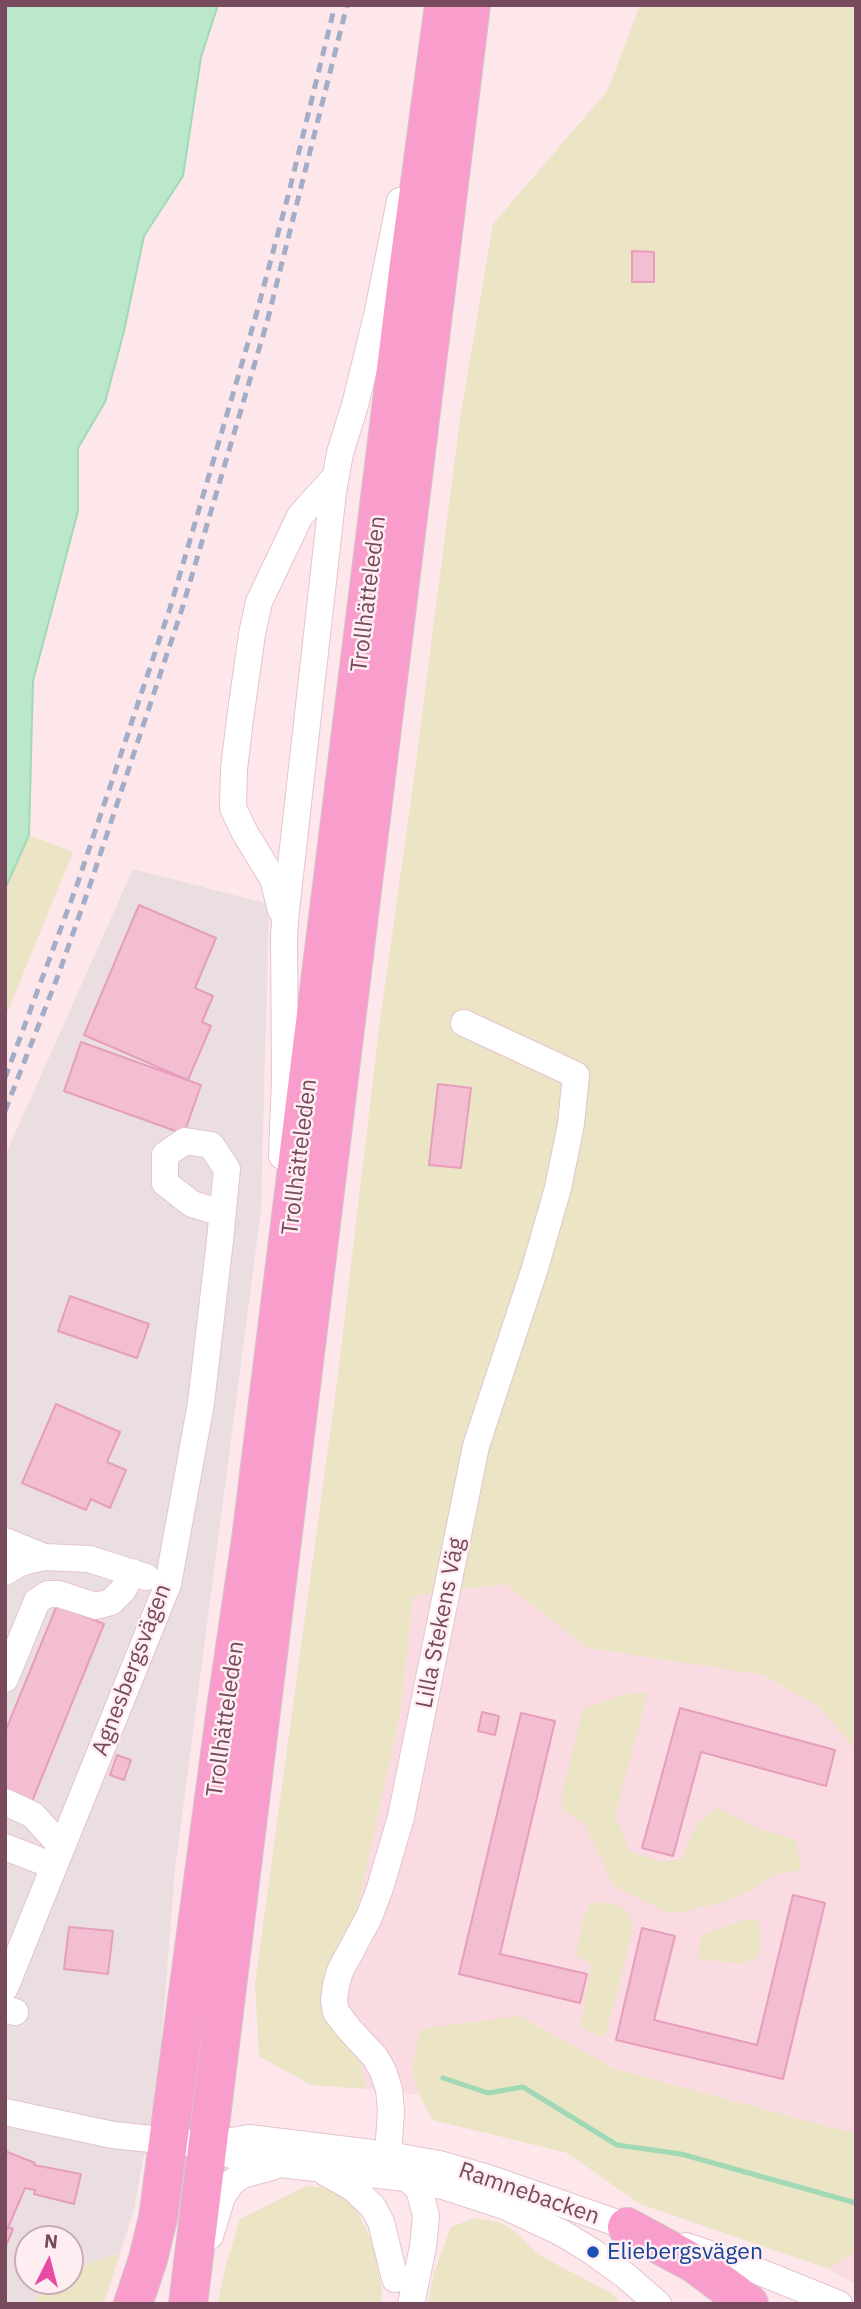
<!DOCTYPE html>
<meta charset="utf-8">
<style>
body{margin:0}
#map{position:relative;width:861px;height:2309px;overflow:hidden;background:#fde7eb;font-family:"IBM Plex Sans",sans-serif}
canvas{display:block}
.frame{position:absolute;inset:0;border:7px solid #774b5d;pointer-events:none}
.north{position:absolute;left:14px;top:2225px;width:70px;height:70px;box-sizing:border-box;background:#ffeef1;border:2px solid #c9adb6;border-radius:50%;rotate:6deg;font-size:19px;font-weight:700;line-height:28px;text-align:center;color:#774b5d}
.north::after{content:'';display:block;margin:auto;width:24px;height:32px;background:#e84ba2;clip-path:polygon(50% 0,100% 100%,50% 72%,0 100%)}
</style>
<div id="map">
<canvas width="861" height="2309"></canvas>
<div class="frame"></div>
<div class="north">N</div>
</div>
<script>
const g = document.querySelector('canvas').getContext('2d');
g.lineJoin = 'round';
function fillPath(path, color) { g.fillStyle = color; g.fill(path, 'evenodd'); }
const poly = rows => new Path2D(rows.map(r => 'M' + r).join(''));
function strokePath(path, color, width, dash) { g.strokeStyle = color; g.lineWidth = width; g.lineCap = dash ? 'butt' : 'round'; g.setLineDash(dash || []); g.stroke(path); }
function write(font, color, halo, rows, align = 'center') {
  g.font = font + ' "IBM Plex Sans",sans-serif'; g.lineWidth = 5; g.setLineDash([]); g.textBaseline = 'middle'; g.strokeStyle = halo; g.fillStyle = color; for (const [text, x, y, turn = 0] of rows) {
    g.save(); g.translate(x, y); g.rotate((+turn || 0) * Math.PI / 180); g.textAlign = isNaN(turn) ? turn : align; if (halo) g.strokeText(text, 0, 0); g.fillText(text, 0, 0); g.restore();
  }
}
const residential = poly([
 [506,1584,587,1648,763,1675,818,1706,856,1750,856,2134,615,2069,520,2016,412,2072,419,2095,367,2089,360,2063,331,2025,322,1985,358,1907,401,1710,413,1596],
 [856,2251,856,2285,829,2269]
]);
const industrial = poly([
 [133,869,269,904,261,1210,175,1870,159,2073,134,2209,120,2253,70,2271,70,2239,28,2239,28,2281,52,2281,32,2304,5,2304,5,1156]
]);
const green = poly([
 [640,5,856,5,856,1750,818,1706,763,1675,587,1648,506,1584,413,1596,401,1710,358,1907,322,1985,331,2025,360,2063,367,2089,311,2085,259,2056,255,1984,337,1383,380,1021,414,778,460,419,493,224,608,90],
 [29,835,73,852,5,1018,5,889],
 [648,1692,615,1815,630,1852,664,1862,682,1859,697,1824,717,1808,757,1828,796,1840,801,1870,776,1874,750,1891,724,1902,671,1914,614,1886,584,1823,563,1811,561,1799,583,1709,624,1694],
 [591,1903,613,1903,629,1913,633,1922,626,1958,605,2037,580,2028,591,1964,576,1956,583,1918],
 [746,1919,758,1919,762,1946,757,1958,742,1964,697,1959,702,1935],
 [520,2016,615,2069,856,2134,856,2251,829,2269,640,2204,567,2153,433,2120,419,2095,412,2072,420,2029],
 [306,2186,333,2188,355,2206,373,2244,382,2292,380,2304,217,2304,227,2261,240,2219],
 [475,2218,500,2223,514,2231,539,2255,611,2293,621,2304,428,2304,434,2272,451,2227],
 [120,2253,104,2304,32,2304,52,2281,70,2281,70,2271]
]);
const water = poly([
 [5,5,218,5,201,57,183,176,144,236,124,331,105,402,78,448,78,511,33,681,29,835,5,889,5,5]
]);
const stream = poly([
 [443,2078,488,2093,523,2087,617,2145,681,2154,856,2203]
]);
const building = poly([
 [632,251,654,252,654,282,632,282,632,251],
 [139,905,216,938,195,988,213,996,202,1022,211,1026,188,1080,84,1035,139,905],
 [81,1042,201,1085,184,1134,64,1091,81,1042],
 [438,1084,471,1088,461,1168,429,1165,438,1084],
 [70,1296,149,1324,137,1358,58,1331,70,1296],
 [56,1404,120,1432,107,1462,126,1470,110,1508,91,1499,86,1510,22,1483,56,1404],
 [57,1605,104,1624,31,1804,5,1794,5,1732,57,1605],
 [680,1708,835,1750,826,1786,701,1752,673,1856,642,1848,680,1708],
 [482,1712,499,1716,495,1735,478,1731,482,1712],
 [521,1713,555,1721,500,1954,587,1974,580,2003,459,1974,521,1713],
 [117,1755,131,1760,124,1780,110,1775,117,1755],
 [793,1895,825,1903,783,2079,616,2040,642,1928,675,1936,654,2020,757,2045,793,1895],
 [69,1927,113,1931,108,1974,64,1969,69,1927],
 [5,2151,35,2163,34,2165,81,2174,74,2204,34,2194,35,2190,25,2188,7,2230,5,2230,5,2151],
 [8,2227,13,2229,5,2248,5,2230,7,2230,8,2227]
]);
const minor = poly([
 [281,910,273,879,245,833,233,808,234,769,240,719,252,634,259,602,300,516,336,476],
 [282,1156,285,1078,284,935,286,910,333,492,340,453,355,405,378,311,400,201],
 [5,1541,44,1557],
 [5,1572,20,1563,44,1557,89,1559,146,1577],
 [5,1679,37,1601,48,1594,59,1594,96,1606,111,1602,123,1590,132,1572],
 [5,1802,33,1815,62,1847],
 [5,1847,54,1866],
 [5,1988,168,1584,201,1403,220,1240,227,1169,211,1145,185,1141,165,1155,165,1183,192,1204,222,1213],
 [5,2009,15,2012],
 [5,2112,113,2135,208,2145,249,2138,388,2155,439,2164,488,2178,643,2232],
 [208,2145,244,2160,406,2178,443,2186,507,2207,562,2233,593,2252,626,2276,658,2304],
 [388,2155,391,2111,389,2089,383,2071,375,2057,349,2029,336,2012,334,2000,336,1985,340,1971,369,1917,380,1888,401,1817,476,1446,535,1268,558,1188,571,1124,576,1075,464,1023],
 [326,2173,353,2188,373,2207,381,2222,395,2279],
 [402,2173,419,2189,426,2216,423,2247,411,2304],
 [210,2236,222,2197,231,2183,242,2175,272,2167],
 [686,2246,745,2266,839,2304]
]);
const highway = poly([
 [627,2227,695,2264,749,2304],
 [133,2304,148,2259,158,2218,225,1716,251,1539,409,264,444,5],
 [188,2304,471,5]
]);
const rail = poly([
 [5,1078,77,885,170,608,255,319,288,196,335,5],
 [5,1111,59,973,89,888,182,609,267,322,347,5]
]);
const markers = [
 [593,2252,7,"#1a4fb4"]
];
const streetNames = [
 ["Trollhätteleden",369,594,-83],
 ["Trollhätteleden",300,1157,-83],
 ["Lilla Stekens Väg",441,1623,-79],
 ["Agnesbergsvägen",132,1670,-69],
 ["Trollhätteleden",226,1719,-82],
 ["Ramnebacken",529,2194,19]
];
const transitNames = [
 ["Eliebergsvägen",607,2252]
];
fillPath(residential, '#fadbe2');
fillPath(industrial, '#ebdee1');
fillPath(green, '#ebe4c5');
fillPath(water, '#bbe7cb');
strokePath(water, '#a1d9b6', 2);
strokePath(stream, '#a1d9b6', 5);
fillPath(building, '#f3bed2');
strokePath(building, '#e69eba', 2);
strokePath(minor, '#e4c4ce', 28);
strokePath(highway, '#d3c5cb', 40);
strokePath(minor, '#fff', 26);
strokePath(highway, '#f89dcc', 38);
strokePath(rail, '#a4adc7', 5, [10, 7]);
for (const [x, y, r, color] of markers) { const dot = new Path2D(); dot.arc(x, y, r, 0, 2 * Math.PI); g.fillStyle = color; g.fill(dot); strokePath(dot, '#ffeef1', 2.5); }
write('23px', '#774b5d', '#ffeef1', streetNames);
write('23px', '#164399', '#ffeef1', transitNames, 'left');
</script>
